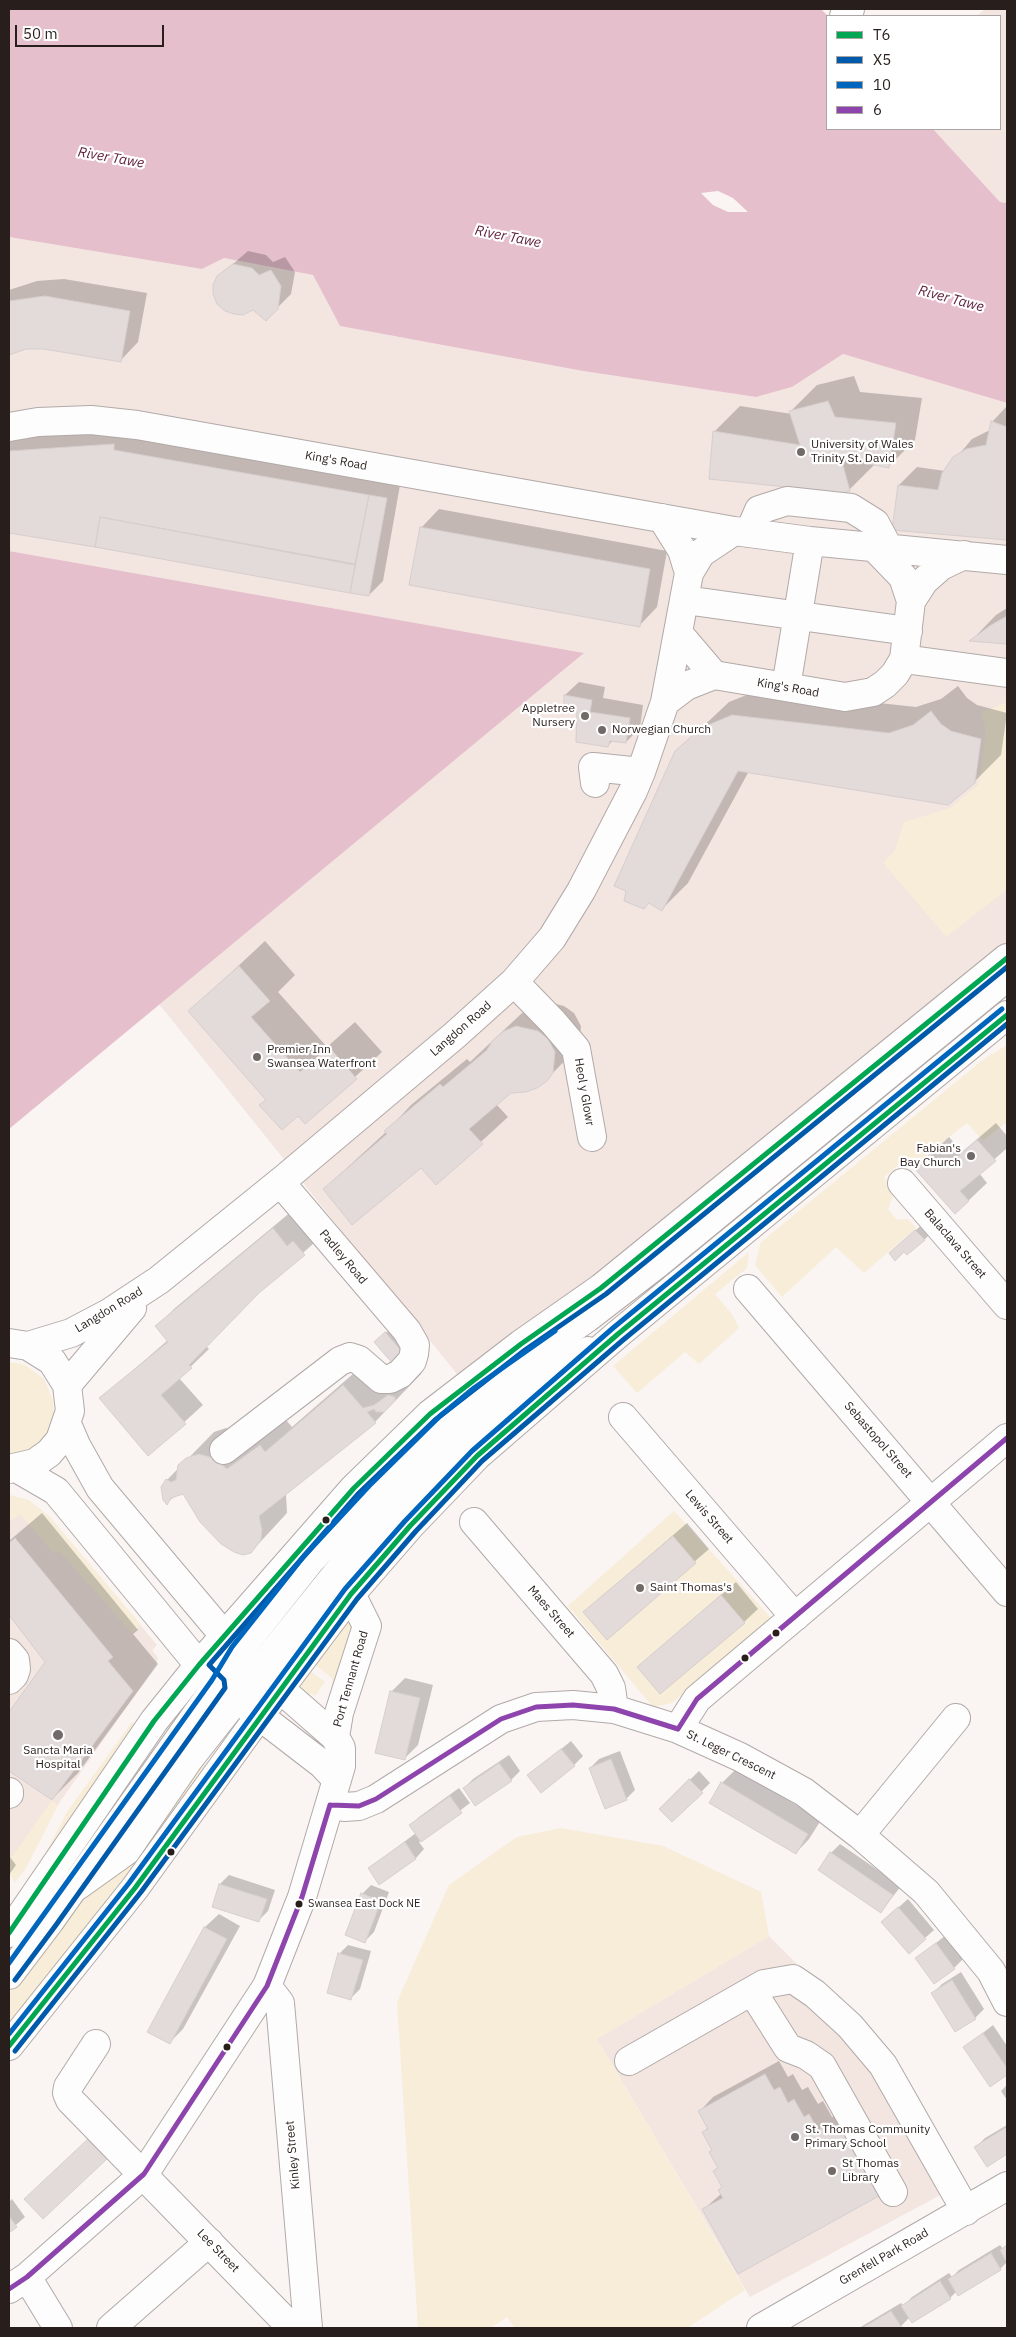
<!DOCTYPE html>
<style>
body{margin:0}
#map{position:relative;width:1016px;height:2337px;overflow:hidden;background:#faf4f2;font-family:"IBM Plex Sans",sans-serif}
canvas{display:block}
.frame{position:absolute;inset:0;border:10px solid #281f1c;pointer-events:none}
.legend{position:absolute;left:826px;top:15px;width:175px;height:115px;box-sizing:border-box;background:#fff;border:1px solid #a9a5a4;margin:0;padding:6px 9px;list-style:none;font-size:15px;color:#281f1c}
.legend li{display:flex;align-items:center;gap:10px;height:25px}
.legend b{width:25px;border:1px solid #a9a5a4}
.scale{position:absolute;left:15px;top:25px;width:149px;height:22px;box-sizing:border-box;border:2px solid #281f1c;border-top:0;padding-left:6px;font-size:15px;line-height:18px;white-space:nowrap;color:#281f1c;-webkit-text-stroke:4px #fff;paint-order:stroke}
</style>
<div id="map">
<canvas width="1016" height="2337"></canvas>
<div class="frame"></div>
<ul class="legend">
<li><b style="height:6px;background:#00a651"></b>T6</li>
<li><b style="height:6px;background:#005aab"></b>X5</li>
<li><b style="height:6px;background:#0065bd"></b>10</li>
<li><b style="height:6px;background:#8e44ad"></b>6</li>
</ul>
<div class="scale">50 m</div>
</div>
<script>
const g = document.querySelector('canvas').getContext('2d');
g.lineJoin = 'round';
function fillPath(path, color) { g.fillStyle = color; g.fill(path, 'evenodd'); }
const poly = rows => new Path2D(rows.map(r => 'M' + r).join(''));
function strokePath(path, color, width, dash) { g.strokeStyle = color; g.lineWidth = width; g.lineCap = dash ? 'butt' : 'round'; g.setLineDash(dash || []); g.stroke(path); }
function write(font, color, halo, rows, align = 'center') {
  g.font = font + ' "IBM Plex Sans",sans-serif'; g.lineWidth = 4.5; g.setLineDash([]); g.textBaseline = 'middle'; g.strokeStyle = halo; g.fillStyle = color; for (const [text, x, y, turn = 0] of rows) {
    g.save(); g.translate(x, y); g.rotate((+turn || 0) * Math.PI / 180); g.textAlign = isNaN(turn) ? turn : align; if (halo) g.strokeText(text, 0, 0); g.fillText(text, 0, 0); g.restore();
  }
}
const built = poly([
 [985,9,1007,9,1007,203,1000,202,933,129,1000,129,1000,16,977,16],
 [9,237,202,269,224,258,313,275,340,326,583,371,756,397,792,387,843,354,1007,403,1007,971,461,1379,159,1004,584,653,9,551],
 [9,1495,28,1500,49,1516,157,1645,152,1650,158,1658,156,1665,10,1873],
 [769,1936,886,2053,961,2184,750,2297,597,2039]
]);
const green = poly([
 [1007,702,1007,890,946,937,883,863,895,850,904,822,950,808,979,784,986,729,981,713],
 [1007,1045,1007,1122,983,1141,967,1123,927,1154,929,1158,914,1168,905,1160,884,1177,894,1194,888,1209,897,1220,908,1219,916,1228,864,1273,836,1247,782,1297,755,1265,761,1242,984,1059],
 [749,1252,747,1268,715,1294,733,1316,739,1328,699,1364,685,1352,637,1393,613,1366],
 [9,1362,25,1365,44,1379,53,1401,54,1413,45,1436,36,1445,25,1452,9,1455],
 [9,1495,28,1500,49,1516,141,1625,132,1633,59,1551,54,1554,20,1514,9,1522],
 [674,1511,771,1618,672,1703,653,1707,568,1606],
 [347,1620,357,1620,331,1706,332,1678,315,1665],
 [310,1671,325,1682,315,1696,311,1693,306,1699,301,1685],
 [132,1722,140,1728,33,1877,67,1812],
 [198,1760,210,1768,9,2031,9,1994,83,1897],
 [52,1800,58,1805,26,1868,15,1882,9,1874,9,1861],
 [561,1828,663,1846,761,1892,769,1936,597,2039,745,2290,687,2328,515,2328,507,2317,490,2328,418,2328,397,2002,449,1885,517,1837]
]);
const water = poly([
 [9,9,821,9,828,16,827,129,933,129,1000,202,1007,203,1007,403,843,354,792,387,756,397,583,371,340,326,313,275,224,258,202,269,9,237],
 [718,191,733,198,748,212,728,212,713,205,701,193],
 [9,551,393,619,584,653,9,1129]
]);
const shadow = poly([
 [248,251,266,255,273,262,285,257,295,272,291,294,266,319,218,277],
 [64,279,147,293,138,342,120,361,44,348,26,348,9,354,9,290,37,281],
 [854,376,860,392,922,398,915,440,889,466,875,464,849,490,807,488,714,432,740,406,792,414,791,411,817,385],
 [1007,406,1007,539,894,529,899,485,917,467,945,471,972,439,990,430,992,422],
 [132,432,400,485,383,581,369,595,9,532,9,437],
 [439,509,667,551,657,607,639,626,421,528],
 [1007,608,1007,643,972,640,996,615],
 [579,682,605,687,603,698,643,705,640,728,626,742,613,740,608,746,565,695],
 [958,686,967,698,977,705,1007,713,1001,755,974,782,749,771,688,883,662,909,676,752,729,702,759,690,916,707,941,699],
 [265,941,295,975,278,992,327,1047,355,1022,382,1052,305,1123,298,1115,267,1099,190,1011],
 [543,1001,564,1006,574,1013,581,1026,579,1046,546,1080,511,1091,496,1104,508,1117,436,1183,421,1167,324,1189,386,1132,411,1105,467,1059,470,1062,521,1014,532,1005],
 [996,1123,1007,1136,1007,1148,979,1173,987,1183,968,1201,915,1168,949,1137,962,1152],
 [292,1211,322,1236,261,1290,206,1346,209,1349,179,1378,203,1405,148,1455,101,1398,168,1340,157,1326,175,1308],
 [925,1222,933,1231,924,1240,904,1250,890,1253],
 [390,1329,407,1349,403,1353,376,1342],
 [369,1360,390,1383,419,1370,421,1374,375,1422,286,1494,287,1513,251,1552,183,1492,175,1496,167,1503,167,1480,214,1432,226,1428,239,1432,254,1444,286,1420,292,1427],
 [42,1513,138,1630,133,1634,158,1664,78,1773,52,1799,9,1769,9,1714,46,1662,9,1615,9,1541],
 [687,1523,709,1549,607,1638,585,1612],
 [736,1582,758,1609,744,1622,638,1667],
 [405,1678,433,1685,418,1745,404,1759,391,1692],
 [571,1741,583,1756,574,1765,529,1775],
 [620,1751,635,1790,626,1799,590,1768,599,1759],
 [509,1755,520,1771,511,1780,475,1804,464,1788,473,1779],
 [736,1769,821,1820,809,1839,796,1853,722,1783],
 [699,1771,710,1783,672,1821,660,1809],
 [459,1788,470,1803,419,1842,424,1849,416,1858,380,1883,369,1868,416,1833,410,1826,419,1817],
 [840,1844,901,1886,881,1912,831,1853],
 [9,1856,16,1865,9,1875],
 [229,1875,275,1890,268,1911,259,1920,213,1906,220,1884],
 [371,1885,389,1892,374,1932,365,1941,362,1894],
 [908,1899,934,1930,925,1938,892,1913],
 [219,1914,240,1926,183,2029,169,2043,148,2031,205,1927],
 [946,1935,963,1959,954,1968,917,1958],
 [348,1945,371,1951,360,1989,351,1998,339,1954],
 [961,1972,984,2009,975,2018,933,1993,942,1984],
 [993,2025,1007,2046,1007,2074,991,2085,965,2047],
 [779,2061,788,2077,793,2074,802,2090,808,2087,818,2104,823,2101,832,2117,838,2114,899,2178,704,2209,722,2193,723,2187,714,2171,718,2167,713,2149,704,2132,708,2127,700,2111,713,2097],
 [1007,2085,1007,2100,1001,2091],
 [1007,2125,1007,2153,987,2165,976,2147,985,2138],
 [12,2199,25,2217,9,2231,9,2202],
 [1007,2244,1007,2262,1000,2269,959,2294,957,2291,950,2298,910,2317,899,2328,859,2328,901,2303,903,2306,912,2297,949,2273,952,2277,959,2270,1000,2245,1003,2249]
]);
const building = poly([
 [233,264,252,268,259,275,271,270,281,286,278,309,266,321,253,310,243,315,234,314,225,311,217,304,213,294,213,285,217,276,233,264],
 [45,296,130,311,121,362,44,349,26,349,9,355,9,301,45,296],
 [828,401,835,417,896,423,889,468,841,458,850,491,812,503,806,489,709,479,713,431,800,445,789,411,828,401],
 [991,421,1007,427,1007,540,892,530,898,485,938,490,942,473,953,457,966,449,986,445,991,421],
 [114,444,114,450,369,495,355,564,100,517,95,547,9,533,9,451,114,444],
 [369,495,387,498,369,596,350,593,369,495],
 [100,517,355,565,350,593,95,547,100,517],
 [420,527,650,569,640,627,409,585,420,527],
 [1007,616,1007,644,969,641,991,625,1007,616],
 [564,695,592,700,590,712,630,718,626,743,610,741,608,747,576,742,577,710,564,707,564,695],
 [931,711,941,724,951,731,981,739,975,783,948,805,738,771,662,911,649,903,644,909,624,901,626,891,614,886,675,751,701,728,732,715,889,733,913,725,931,711],
 [239,966,270,1001,251,1017,300,1072,329,1047,357,1079,305,1124,298,1116,282,1130,259,1105,266,1100,188,1011,239,966],
 [516,1026,538,1031,548,1039,555,1052,553,1073,547,1081,537,1088,526,1092,511,1093,469,1129,483,1144,436,1185,421,1168,352,1225,323,1189,387,1134,384,1131,440,1084,443,1087,487,1050,493,1040,504,1031,516,1026],
 [977,1140,996,1161,960,1191,969,1201,955,1214,914,1168,930,1154,943,1169,977,1140],
 [273,1228,287,1246,293,1241,305,1255,259,1293,189,1365,192,1368,161,1395,186,1424,148,1456,99,1398,168,1342,155,1326,273,1228],
 [915,1230,925,1240,907,1255,904,1252,895,1261,889,1253,915,1230],
 [385,1332,404,1354,393,1364,374,1342,385,1332],
 [343,1385,363,1408,374,1405,388,1395,395,1397,395,1401,384,1412,376,1412,374,1409,367,1412,376,1423,259,1516,262,1530,261,1540,251,1553,243,1555,234,1552,221,1544,200,1522,183,1494,171,1498,167,1505,163,1500,161,1487,166,1479,171,1482,176,1480,178,1465,186,1458,199,1454,213,1458,227,1469,260,1445,265,1452,343,1385],
 [673,1536,696,1563,607,1640,583,1612,673,1536],
 [15,1538,113,1657,108,1661,133,1691,52,1800,9,1771,9,1712,45,1662,9,1615,9,1543,15,1538],
 [721,1595,745,1623,660,1694,637,1667,721,1595],
 [390,1691,420,1698,405,1760,375,1753,390,1691],
 [561,1749,575,1766,541,1793,527,1775,561,1749],
 [611,1759,627,1800,605,1809,589,1768,611,1759],
 [499,1763,512,1781,475,1806,463,1788,499,1763],
 [689,1779,703,1793,672,1822,659,1809,689,1779],
 [721,1782,808,1834,796,1854,709,1803,721,1782],
 [450,1796,462,1813,421,1842,409,1825,450,1796],
 [405,1842,416,1859,379,1885,368,1868,405,1842],
 [830,1852,893,1895,881,1913,818,1870,830,1852],
 [219,1884,267,1899,259,1922,212,1907,219,1884],
 [361,1893,381,1901,365,1943,345,1935,361,1893],
 [898,1907,926,1939,909,1954,881,1922,898,1907],
 [204,1927,227,1939,170,2044,147,2032,204,1927],
 [936,1943,955,1969,934,1984,915,1958,936,1943],
 [338,1953,363,1960,351,2000,327,1993,338,1953],
 [952,1980,976,2019,955,2032,931,1993,952,1980],
 [983,2033,1007,2068,1007,2075,990,2087,963,2047,983,2033],
 [765,2074,774,2090,780,2087,788,2103,794,2099,804,2117,809,2114,818,2130,824,2127,828,2134,848,2123,886,2192,738,2274,702,2209,723,2198,718,2190,722,2187,713,2171,718,2168,709,2152,712,2150,702,2132,708,2129,698,2111,765,2074],
 [1007,2127,1007,2154,987,2167,974,2147,1007,2127],
 [89,2138,108,2158,43,2219,24,2199,89,2138],
 [9,2216,17,2227,9,2233,9,2216],
 [1007,2245,1007,2263,1000,2250,1007,2245],
 [991,2253,1001,2270,958,2296,948,2279,991,2253],
 [940,2281,951,2299,912,2323,901,2306,940,2281],
 [891,2311,902,2328,862,2328,891,2311]
]);
const minor = poly([
 [844,16,850,9],
 [9,427,38,422,91,420,137,425,734,531,810,541,1007,560],
 [749,533,759,510,787,501,851,508,875,523,889,549],
 [689,573,701,553,734,531],
 [685,600,908,631],
 [911,601,924,581,941,566,964,555],
 [679,634,714,675,845,697,873,692,885,684,895,674,904,659,911,601,903,577,874,547],
 [904,659,1007,673],
 [786,687,810,541],
 [665,702,686,686,714,675],
 [595,783,593,767,641,772],
 [514,982,553,1022,576,1049,592,1137],
 [902,1183,1007,1305],
 [748,1289,1007,1592],
 [9,1343,28,1346,52,1361,67,1385,70,1411,60,1440,49,1453,35,1463,9,1469],
 [28,1346,71,1333,109,1313,159,1280,284,1179,455,1035,514,982,552,938,581,891,633,791,641,772,665,702,689,573,682,550,662,518],
 [67,1385,132,1308],
 [623,1417,795,1617],
 [224,1450,340,1361,350,1357,359,1360,381,1379,390,1379,400,1374,412,1361,414,1354,415,1345,407,1331,280,1182],
 [18,1469,56,1491,199,1665,218,1684,322,1764,337,1780],
 [474,1522,604,1674,611,1688,614,1709],
 [9,1653,15,1660,16,1669,14,1675,9,1680],
 [218,1684,233,1684,247,1679,259,1670,367,1536,424,1477,490,1415,554,1371,588,1351],
 [678,1729,697,1699,1007,1438],
 [335,1737,339,1713,367,1626,351,1594],
 [9,1792,9,1794],
 [330,1805,344,1807,359,1806,376,1799,501,1719,536,1707,573,1705,614,1709,678,1729,740,1757,804,1792,860,1835,926,1892,991,1971,1007,2002],
 [860,1835,956,1718],
 [77,1886,126,1851,189,1759,237,1698,252,1690],
 [9,1933,154,1721,199,1665,354,1488,430,1414,521,1344,601,1288,1007,958],
 [267,1986,280,2003,308,2328],
 [752,1991,788,2048,806,2055,822,2066,893,2192],
 [96,2044,68,2087,67,2093,70,2100,292,2328],
 [629,2061,764,1984,793,1979,815,1994,850,2026,883,2065,966,2211],
 [27,2277,58,2328],
 [9,2289,27,2277,144,2174,267,1986,302,1897,341,1766,341,1748,335,1737,238,1652,100,1488,76,1445,67,1424],
 [111,2328,209,2242],
 [761,2328,1007,2186]
]);
const highway = poly([
 [9,1975,50,1921,218,1684,238,1652,310,1561,374,1491,445,1421,478,1394,587,1318,657,1264,1007,977],
 [9,2046,135,1888,260,1715,351,1594,410,1526,477,1456,618,1334,1007,1015]
]);
const bus1 = poly([
 [9,1933,154,1721,199,1665,354,1488,430,1414,521,1344,601,1288,1007,958],
 [9,2046,135,1888,351,1594,410,1526,477,1456,618,1334,1007,1015]
]);
const bus2 = poly([
 [15,1980,56,1925,225,1688,224,1680,209,1665,359,1493,435,1420,525,1350,606,1294,1007,967],
 [15,2051,141,1892,357,1599,416,1531,482,1461,623,1340,1007,1024]
]);
const bus3 = poly([
 [9,1963,212,1680,232,1647,304,1556,369,1486,440,1416,474,1388,555,1331],
 [9,2034,129,1883,345,1589,405,1521,472,1451,613,1328,1002,1009]
]);
const bus4 = poly([
 [678,1729,697,1699,1007,1438],
 [330,1805,359,1806,376,1799,501,1719,536,1707,573,1705,614,1709,678,1729],
 [9,2289,27,2277,144,2174,267,1986,302,1897,330,1805]
]);
const markers = [
 [801,452,5,"#726a67"],
 [585,716,5,"#726a67"],
 [602,730,5,"#726a67"],
 [257,1057,5,"#726a67"],
 [971,1156,5,"#726a67"],
 [326,1520,4.5,"#281f1c"],
 [640,1588,5,"#726a67"],
 [776,1633,4.5,"#281f1c"],
 [745,1658,4.5,"#281f1c"],
 [58,1735,6,"#726a67"],
 [171,1852,4.5,"#281f1c"],
 [299,1904,4.5,"#281f1c"],
 [227,2047,4.5,"#281f1c"],
 [795,2137,5,"#726a67"],
 [832,2171,5,"#726a67"]
];
const busNames = [
 ["Swansea East Dock NE",308,1904]
];
const poiNames = [
 ["University of Wales",811,445],
 ["Trinity St. David",811,459],
 ["Appletree",575,709,"right"],
 ["Nursery",575,723,"right"],
 ["Norwegian Church",612,730],
 ["Premier Inn",267,1050],
 ["Swansea Waterfront",267,1064],
 ["Fabian's",961,1149,"right"],
 ["Bay Church",961,1163,"right"],
 ["Saint Thomas's",650,1588],
 ["Sancta Maria",58,1751,"center"],
 ["Hospital",58,1765,"center"],
 ["St. Thomas Community",805,2130],
 ["Primary School",805,2144],
 ["St Thomas",842,2164],
 ["Library",842,2178]
];
const streetNames = [
 ["King's Road",336,461,10],
 ["King's Road",788,688,10],
 ["Langdon Road",461,1029,-41],
 ["Heol y Glowr",584,1092,80],
 ["Balaclava Street",955,1244,49],
 ["Padley Road",343,1257,50],
 ["Langdon Road",109,1310,-31],
 ["Sebastopol Street",878,1440,49],
 ["Lewis Street",709,1517,49],
 ["Maes Street",551,1612,49],
 ["Port Tennant Road",351,1679,-74],
 ["St. Leger Crescent",731,1755,26],
 ["Kinley Street",293,2155,-95],
 ["Lee Street",218,2251,46],
 ["Grenfell Park Road",884,2257,-30]
];
const waterNames = [
 ["River Tawe",111,158,10],
 ["River Tawe",508,237,11],
 ["River Tawe",951,299,15]
];
fillPath(built, '#f3e5e0');
fillPath(green, '#f7edd8');
fillPath(water, '#e6bfcc');
fillPath(shadow, '#0003');
fillPath(building, '#e2dbda');
strokePath(building, '#d6cfcd', 1);
strokePath(minor, '#b1aaa8', 30);
strokePath(highway, '#b1aaa8', 30);
strokePath(minor, '#fefdfd', 28);
strokePath(highway, '#fefdfd', 28);
strokePath(bus1, '#00a651', 5);
strokePath(bus2, '#005aab', 5);
strokePath(bus3, '#0065bd', 5);
strokePath(bus4, '#8e44ad', 5);
for (const [x, y, r, color] of markers) { const dot = new Path2D(); dot.arc(x, y, r, 0, 2 * Math.PI); g.fillStyle = color; g.fill(dot); strokePath(dot, '#fff', 2); }
write('11px', '#281f1c', '#fff', busNames, 'left');
write('12px', '#281f1c', '#fff', poiNames, 'left');
write('12px', '#281f1c', '#fff', streetNames);
write('italic 14px', '#5f203c', '#fff', waterNames);
</script>
